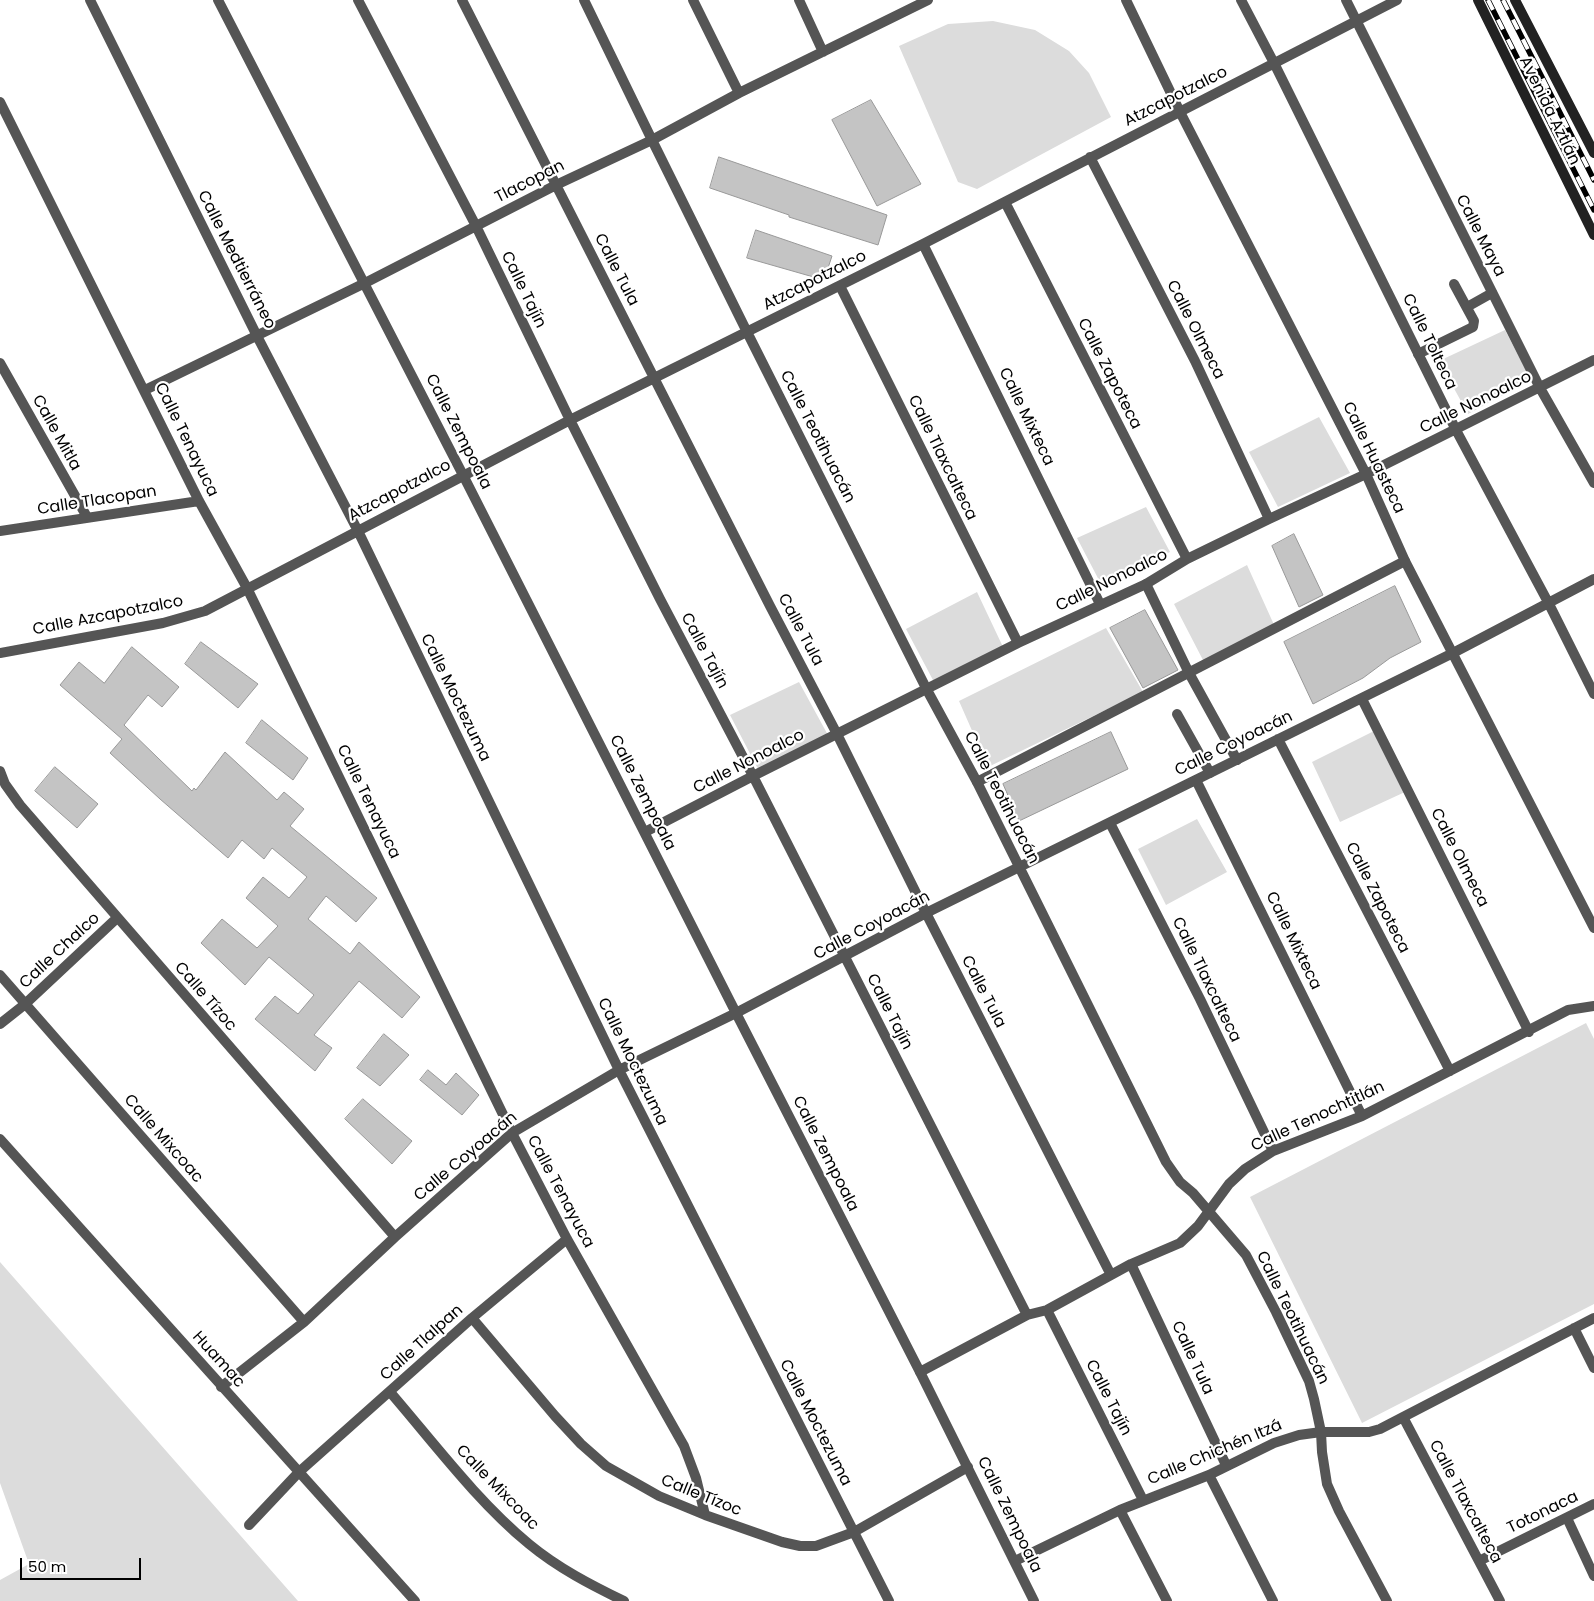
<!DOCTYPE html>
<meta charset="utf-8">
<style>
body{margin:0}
#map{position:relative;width:1594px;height:1601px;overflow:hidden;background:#fff;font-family:Poppins,sans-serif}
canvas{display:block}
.scale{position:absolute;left:20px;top:1558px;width:121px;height:22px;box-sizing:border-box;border:2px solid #000;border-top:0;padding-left:6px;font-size:15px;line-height:18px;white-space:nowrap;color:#000;-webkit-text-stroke:4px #fff;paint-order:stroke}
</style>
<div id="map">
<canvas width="1594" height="1601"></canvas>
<div class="scale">50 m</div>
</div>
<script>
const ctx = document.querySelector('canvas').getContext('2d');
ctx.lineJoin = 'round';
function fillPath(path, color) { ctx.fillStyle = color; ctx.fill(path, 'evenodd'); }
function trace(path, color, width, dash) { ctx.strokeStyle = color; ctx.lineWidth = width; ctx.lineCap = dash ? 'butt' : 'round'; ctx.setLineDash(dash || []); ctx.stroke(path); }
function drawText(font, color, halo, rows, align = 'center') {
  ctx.font = font + ' Poppins,sans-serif'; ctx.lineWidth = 4.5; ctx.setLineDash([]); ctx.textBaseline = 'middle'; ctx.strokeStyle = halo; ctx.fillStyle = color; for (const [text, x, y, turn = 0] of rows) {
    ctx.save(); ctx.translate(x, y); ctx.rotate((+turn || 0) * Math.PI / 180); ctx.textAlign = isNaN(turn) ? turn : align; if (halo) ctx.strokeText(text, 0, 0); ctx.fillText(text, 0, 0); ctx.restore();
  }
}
const green = new Path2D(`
 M993 21 1035 30 1069 51 1089 73 1111 117 977 189 958 182 899 46 948 24Z
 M1505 330 1531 380 1468 414 1439 361Z
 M1319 417 1350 473 1278 507 1249 452Z
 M1146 507 1170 552 1101 584 1077 538Z
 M1247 565 1275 627 1204 662 1174 604Z
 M977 592 1003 647 934 682 906 629Z
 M1106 628 1143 692 988 767 959 701Z
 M799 682 829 737 759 771 730 715Z
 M1374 731 1405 792 1340 822 1312 762Z
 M1197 819 1227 872 1166 905 1138 849Z
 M1586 1023 1594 1039V1304L1362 1423 1250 1197Z
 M0 1263V1262L298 1601H0V1580L29 1564 0 1483Z`);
const building = new Path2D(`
 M871 100 921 184 877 206 832 120Z
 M719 157 887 215 878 245 789 217V215L710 188Z
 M756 230 832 256 824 280 747 258Z
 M1294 534 1323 595 1299 607 1272 546Z
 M1395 586 1421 642 1390 658 1363 678 1313 704 1284 642Z
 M1145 610 1178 670 1143 688 1110 628Z
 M201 642 258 684 238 708 185 664Z
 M132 647 179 687 162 707 148 695 124 725 192 791 194 788 196 790 225 752 277 800 284 792 304 809 290 826 377 898 356 922 326 896 308 919 350 954 359 942 420 997 402 1018 359 981 314 1035 332 1048 315 1071 255 1019 275 996 298 1014 314 995 269 957 245 985 201 943 222 919 257 948 278 926 246 898 263 877 289 898 307 877 272 848 264 859 242 840 228 858 160 799 110 753 122 739 60 685 79 662 104 683Z
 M262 720 308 758 293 780 246 743Z
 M1111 732 1128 769 1019 821 1003 784Z
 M55 767 98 804 77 828 35 791Z
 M384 1034 409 1055 380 1086 357 1068Z
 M428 1070 446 1085 456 1073 479 1095 462 1115 420 1080Z
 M363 1099 412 1141 392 1164 345 1119Z`);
const service = new Path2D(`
 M1467 307 1492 293
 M1418 354 1473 327 1474 321 1454 284
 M1146 584 1189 673 1237 760
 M1177 714 1210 773
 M977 782 1405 561`);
const minor = new Path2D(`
 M90 0 257 336 358 531 619 1070 889 1601
 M358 0 476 226 570 420 660 599 753 776 1027 1315
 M462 0 770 606 837 734 926 913 1111 1275
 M584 0 652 140 747 332 927 690 977 782 1166 1162 1180 1182 1193 1193 1246 1255 1276 1312 1309 1381 1314 1399 1321 1432 1322 1452 1327 1484 1339 1511 1387 1601
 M693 0 739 93
 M799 0 823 52
 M1126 0 1180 112 1366 474 1405 561 1594 928
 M1241 0 1274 63 1456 430 1549 604 1594 694
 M1346 0 1540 388 1594 483
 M0 102 199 501 247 588 512 1133 567 1239 684 1446 696 1478 705 1515
 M1090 157 1195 361 1269 519
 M1005 202 1187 559
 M923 244 1100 604
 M840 286 1018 643
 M0 363 87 517
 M145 390 365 283 556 185 652 140 739 93 928 0
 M0 531 199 501
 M0 653 163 623 205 611 570 420 923 244 1397 0
 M1362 699 1529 1032
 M1278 739 1450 1071
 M0 771 5 784 20 805 395 1237
 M1196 780 1362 1116
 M1110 823 1200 999 1273 1151
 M645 832 753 776 1018 643 1146 584 1187 559 1269 519 1366 474 1594 360
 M0 975 304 1322
 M0 1024 24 1005 117 918
 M0 1139 415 1601
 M1131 1264 1226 1465
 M1047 1310 1143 1500
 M472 1318 555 1416 581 1444 606 1466 659 1496 705 1515 782 1542 800 1546H816L854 1532 968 1467
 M1574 1328 1594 1368
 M920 1372 1027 1315 1047 1310 1131 1264 1180 1243 1198 1226 1229 1184 1245 1169 1273 1151 1362 1116 1568 1010 1594 1006
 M221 1387 304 1322 395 1237 512 1133 619 1070 736 1013 926 913 1453 653 1594 579
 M390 1392C434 1443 477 1501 529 1544 558 1568 591 1585 624 1601
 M1403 1417 1500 1601
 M1209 1475 1273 1601
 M1120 1510 1167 1601
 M1567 1518 1594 1576
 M249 1525 299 1472 472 1318 567 1239
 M1015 1561 1120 1510 1209 1475 1274 1443 1299 1435 1321 1432H1369L1380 1429 1594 1318
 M1479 1561 1594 1504`);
const tertiary = new Path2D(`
 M218 0 463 475 736 1013 920 1372 1034 1601`);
const secondary = new Path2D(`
 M1478 0 1594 235
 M1515 0 1594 153`);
const rail = new Path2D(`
 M1488 0 1594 210
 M1503 0 1594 180`);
const streetNames = [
 ["Atzcapotzalco",1176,97,-27],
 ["Avenida Aztlán",1549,111,64],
 ["Tlacopan",530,182,-27],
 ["Calle Maya",1480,236,63],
 ["Calle Medtierráneo",236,260,63],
 ["Calle Tula",616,270,63],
 ["Atzcapotzalco",815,281,-27],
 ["Calle Tajín",523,290,64],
 ["Calle Olmeca",1195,330,63],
 ["Calle Tolteca",1429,342,64],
 ["Calle Zapoteca",1109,374,63],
 ["Calle Nonoalco",1476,403,-26],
 ["Calle Mixteca",1026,417,64],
 ["Calle Zempoala",458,432,63],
 ["Calle Mitla",56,433,61],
 ["Calle Teotihuacán",817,437,63],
 ["Calle Tenayuca",186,440,64],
 ["Calle Tlaxcalteca",942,458,64],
 ["Calle Huasteca",1373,458,64],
 ["Atzcapotzalco",400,491,-28],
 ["Calle Tlacopan",97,501,-9],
 ["Calle Nonoalco",1112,581,-26],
 ["Calle Azcapotzalco",108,616,-11],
 ["Calle Tula",800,630,62],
 ["Calle Tajín",704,651,62],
 ["Calle Moctezuma",455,698,64],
 ["Calle Coyoacán",1234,744,-26],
 ["Calle Nonoalco",749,762,-27],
 ["Calle Zempoala",642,793,63],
 ["Calle Teotihuacán",1001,798,63],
 ["Calle Tenayuca",368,802,64],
 ["Calle Olmeca",1459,858,63],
 ["Calle Zapoteca",1377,898,63],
 ["Calle Coyoacán",872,926,-28],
 ["Calle Mixteca",1293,941,64],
 ["Calle Chalco",60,951,-43],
 ["Calle Tlaxcalteca",1206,980,64],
 ["Calle Tula",983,992,63],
 ["Calle Tízoc",205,997,49],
 ["Calle Tajín",889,1012,63],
 ["Calle Moctezuma",632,1062,64],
 ["Calle Tenochtitlán",1318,1117,-25],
 ["Calle Mixcoac",163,1139,49],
 ["Calle Zempoala",825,1154,63],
 ["Calle Coyoacán",466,1157,-40],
 ["Calle Tenayuca",560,1192,62],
 ["Calle Teotihuacán",1292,1318,64],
 ["Calle Tlalpan",422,1343,-42],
 ["Calle Tula",1192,1358,65],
 ["Huamac",218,1360,48],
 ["Calle Tajín",1108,1398,63],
 ["Calle Moctezuma",815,1423,63],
 ["Calle Chichén Itzá",1215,1453,-23],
 ["Calle Mixcoac",497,1488,46],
 ["Calle Tízoc",701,1496,22],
 ["Calle Tlaxcalteca",1465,1502,62],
 ["Totonaca",1543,1513,-26],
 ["Calle Zempoala",1009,1515,64]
];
fillPath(green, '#dcdcdc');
fillPath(building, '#c4c4c4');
trace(building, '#999', 1);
trace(service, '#555', 10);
trace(minor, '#555', 10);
trace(tertiary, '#555', 10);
trace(secondary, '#222', 10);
trace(rail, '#000', 5.5);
trace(rail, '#fff', 4, [11]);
drawText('16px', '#000', '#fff', streetNames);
</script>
